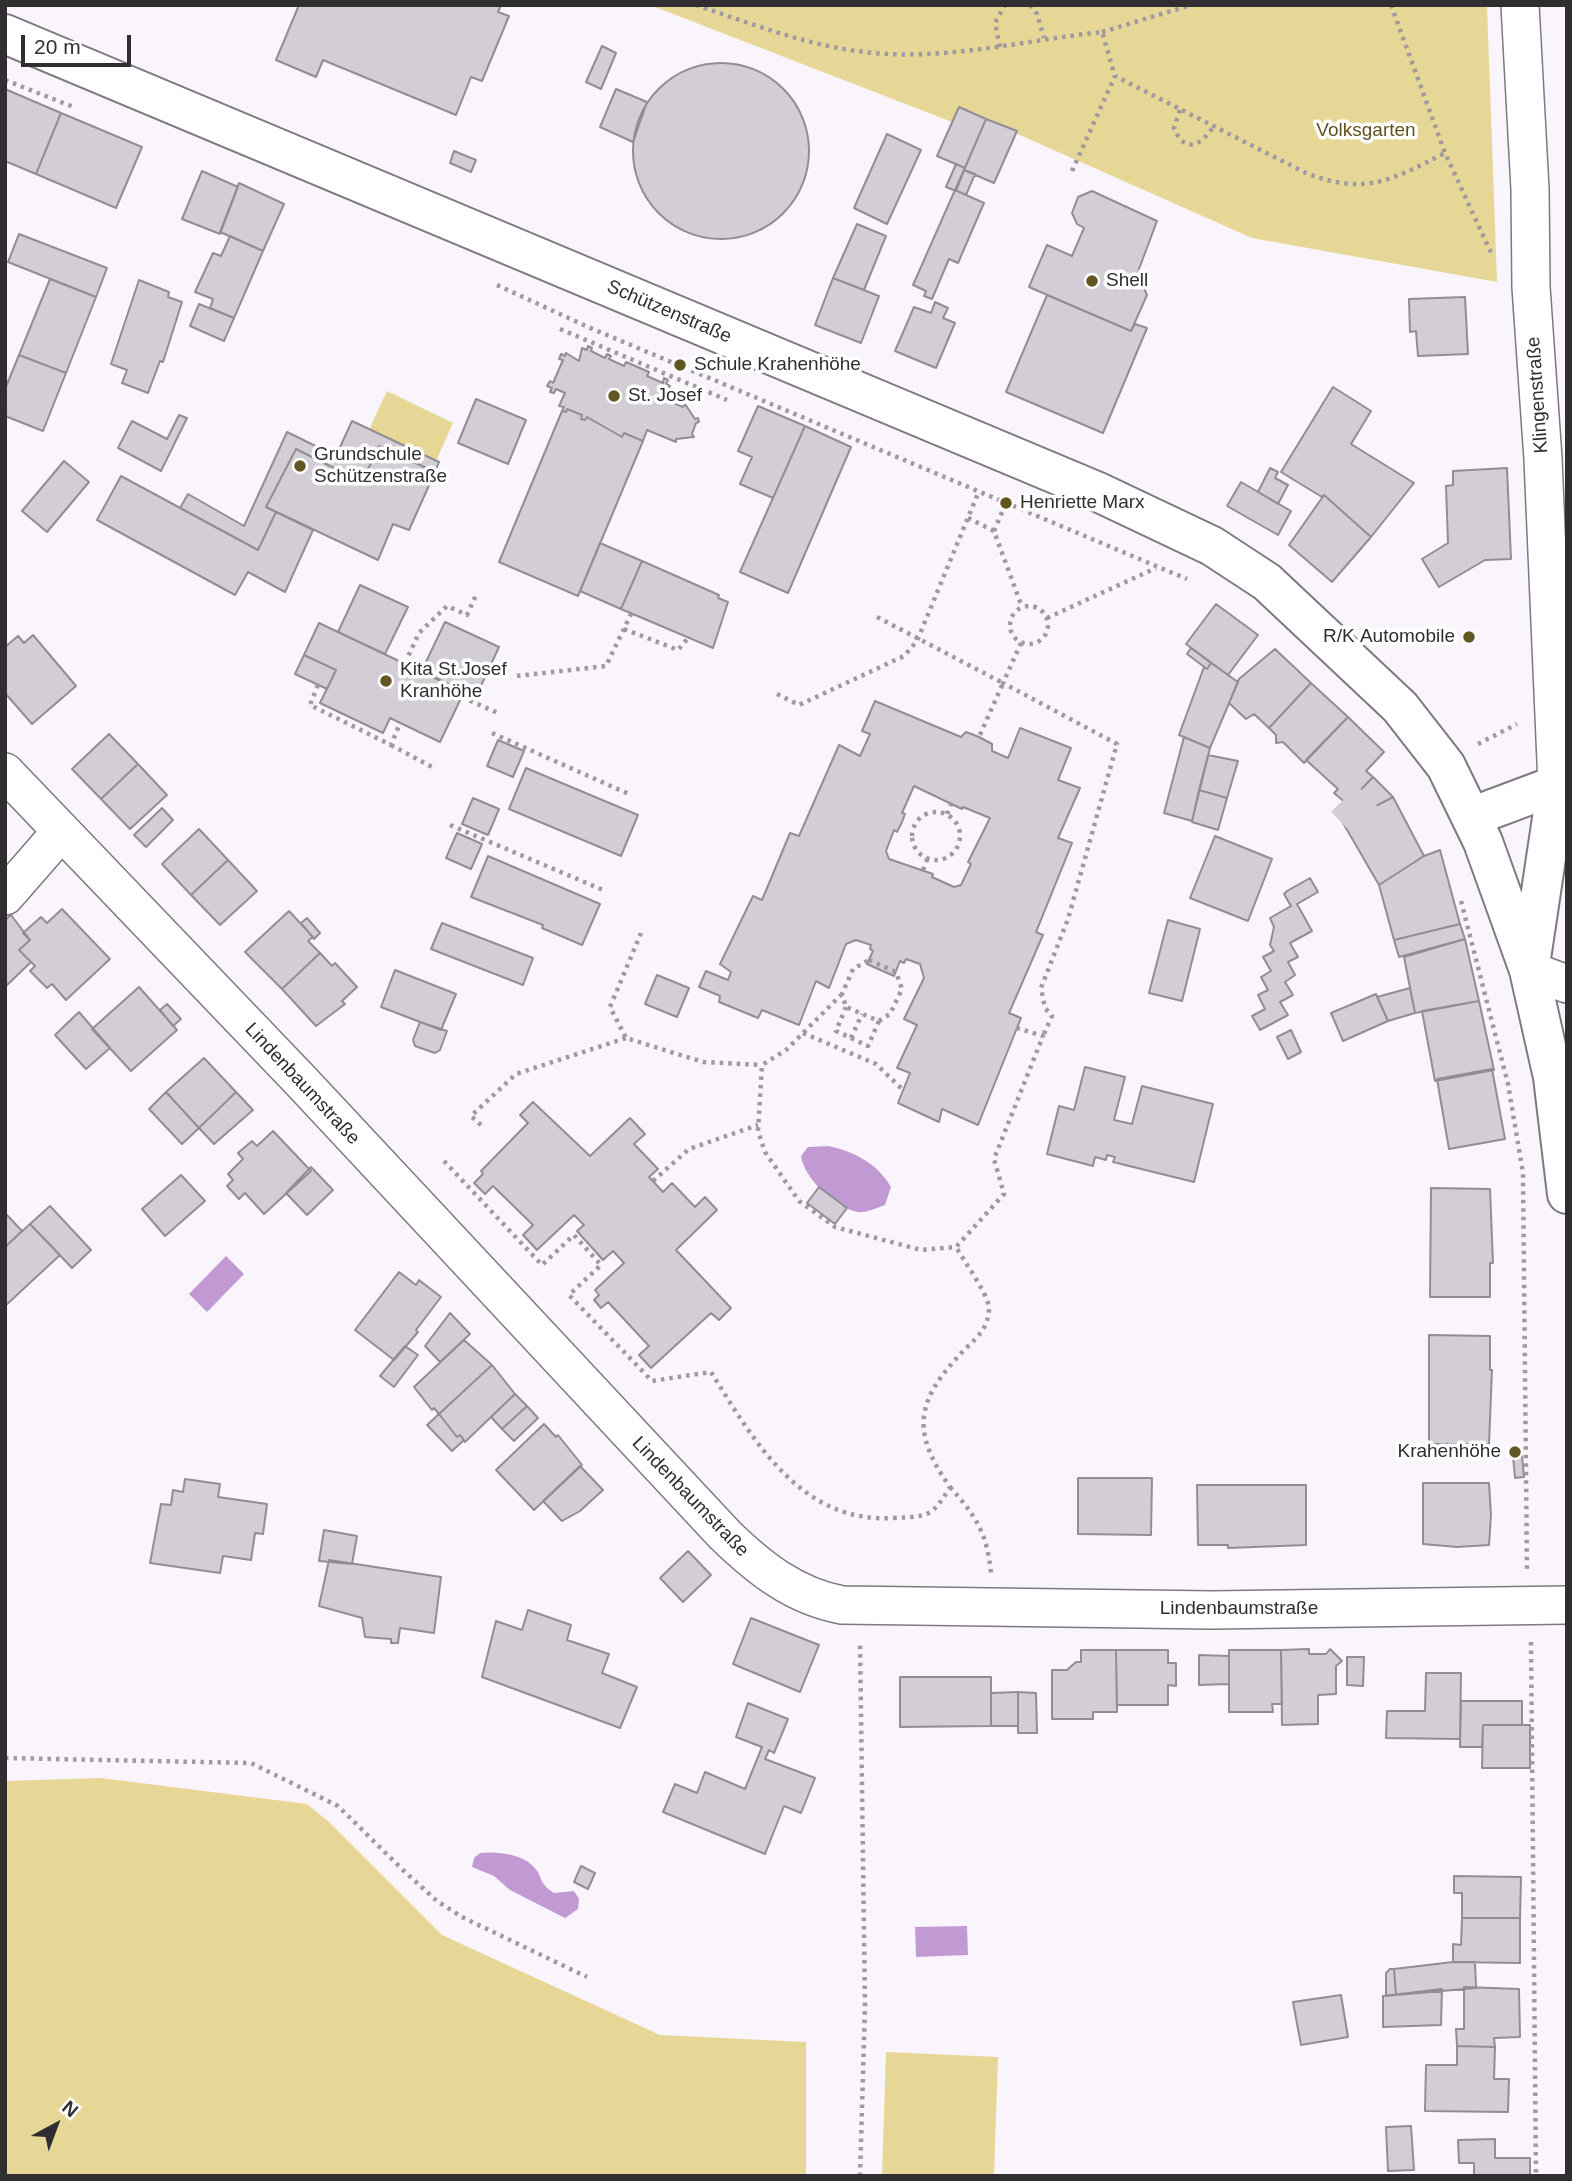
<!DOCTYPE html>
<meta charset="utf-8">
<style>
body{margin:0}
#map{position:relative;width:1572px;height:2181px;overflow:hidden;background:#faf4fc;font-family:Helvetica,sans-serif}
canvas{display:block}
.frame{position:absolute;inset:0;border:7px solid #302e31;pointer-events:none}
.north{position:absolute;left:21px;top:2090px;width:70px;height:70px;-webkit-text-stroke:5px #fff;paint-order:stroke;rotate:41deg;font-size:19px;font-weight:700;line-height:28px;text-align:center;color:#302e31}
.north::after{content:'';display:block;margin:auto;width:24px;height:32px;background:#302e31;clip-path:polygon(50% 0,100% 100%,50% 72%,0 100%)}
.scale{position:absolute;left:21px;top:35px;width:110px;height:32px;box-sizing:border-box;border:4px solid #302e31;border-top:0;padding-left:9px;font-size:21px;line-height:24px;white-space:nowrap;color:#302e31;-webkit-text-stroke:5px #fff;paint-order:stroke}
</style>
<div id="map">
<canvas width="1572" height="2181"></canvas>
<div class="frame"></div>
<div class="north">N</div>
<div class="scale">20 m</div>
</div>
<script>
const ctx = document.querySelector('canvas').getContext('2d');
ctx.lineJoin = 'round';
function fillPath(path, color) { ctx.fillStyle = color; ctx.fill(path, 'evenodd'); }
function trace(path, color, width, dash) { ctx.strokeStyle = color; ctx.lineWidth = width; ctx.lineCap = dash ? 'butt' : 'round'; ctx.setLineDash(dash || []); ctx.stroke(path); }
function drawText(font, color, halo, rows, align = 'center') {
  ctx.font = font + ' Helvetica,sans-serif'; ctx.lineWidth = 7; ctx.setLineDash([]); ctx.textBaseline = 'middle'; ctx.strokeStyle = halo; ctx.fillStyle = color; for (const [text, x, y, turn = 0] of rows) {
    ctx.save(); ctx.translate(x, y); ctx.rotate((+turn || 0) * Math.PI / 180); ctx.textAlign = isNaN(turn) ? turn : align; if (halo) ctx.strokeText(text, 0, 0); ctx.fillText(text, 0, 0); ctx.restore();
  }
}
const green = new Path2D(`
 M650 5H1487L1497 282 1252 238 959 108 952 122Z
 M387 391 453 423 436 461 369 430Z
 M101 1778 307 1804 329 1822 442 1935 660 2035 806 2042V2176H5V1781Z
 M886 2052 998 2057 994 2176H882Z`);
const water = new Path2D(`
 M829 1146C855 1152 878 1164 891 1187L885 1205C877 1208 866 1213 858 1212 835 1208 804 1178 801 1156L808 1147Z
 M226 1256 244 1274 207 1312 189 1294Z
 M480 1853C496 1851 523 1854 534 1867 544 1878 537 1882 554 1893L574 1891 579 1899 578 1909 565 1918 510 1890 494 1876 472 1867 474 1858Z
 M967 1926 968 1955 916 1957 915 1927Z`);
const building = new Path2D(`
 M299 5H501L498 12 509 16 482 81 471 77 456 115 323 60 316 77 276 60Z
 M602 46 616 53 601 89 586 82Z
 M633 151a88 88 0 1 1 176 0a88 88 0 1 1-176 0Z
 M5 89 61 113 36 174 5 161Z
 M616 89 647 102 633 142 600 127Z
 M959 107 986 119 965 168 937 156Z
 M61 113 142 147 116 208 36 174Z
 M986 119 1017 131 994 183 964 170Z
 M887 134 921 150 887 224 854 208Z
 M454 151 476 160 471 172 450 163Z
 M956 164 965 168 956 191 946 187Z
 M964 170 975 174 966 195 955 190Z
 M202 171 238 187 220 234 182 219Z
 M239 183 284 204 263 251 220 232Z
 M955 190 984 203 958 263 949 259 932 299 924 296 926 291 913 285Z
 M1092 191 1157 221 1136 277 1140 279 1147 295 1131 331 1029 287 1047 245 1072 256 1084 228 1077 224 1072 213 1078 197Z
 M857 224 886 236 864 290 833 278Z
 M19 234 107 268 96 297 8 262Z
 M230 236 263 251 234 318 210 308 213 299 195 292 213 253 221 256Z
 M833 278 879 296 861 343 815 325Z
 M50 279 96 297 66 373 19 355Z
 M139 280 169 292 168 297 182 302 163 362 160 361 148 393 122 383 127 370 111 364Z
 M1047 295 1131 331 1135 324 1147 328 1103 433 1006 392Z
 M1465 297 1468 354 1418 356 1416 331 1410 332 1409 299Z
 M935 302 948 308 943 318 955 323 936 368 895 351 914 307 931 313Z
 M199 304 234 318 224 341 190 326Z
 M588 346 592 348 591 351 605 358 607 354 611 356 609 359 624 366 626 362 649 372 647 376 663 383 664 378 668 380 666 384 670 386 663 398 683 407 685 404 695 419 698 418 699 422 696 423 692 434 694 437 676 439V442L647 430 643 441 624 433 622 437 587 417 585 420 581 419 582 415 567 409 566 412 562 411 564 407 559 406 565 393 556 389 554 393 550 392 552 388 547 386 550 381 553 383 563 360 559 359 561 354 565 356 566 353 579 361 582 348 587 350Z
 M19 355 66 373 43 431 5 416V389Z
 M1333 387 1371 411 1351 444 1414 483 1371 537 1324 495 1322 497 1281 472Z
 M476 399 526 420 508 464 458 443Z
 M758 406 805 426 773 498 740 484 752 457 738 451Z
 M567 409 582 415 581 419 585 420 587 417 622 437 624 433 643 441 578 596 499 562 562 411 566 412Z
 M179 415 187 418 161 471 118 448 132 421 167 439Z
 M352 421 439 462 435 472 379 446 362 482 296 449 266 507 276 512 258 550 180 508 188 494 244 526 287 432 336 456Z
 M805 426 851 447 788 593 740 572Z
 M379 446 435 472 409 530 393 524 378 560 266 507 296 449 362 482Z
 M64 461 89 482 47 532 22 511Z
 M1270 468 1278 472 1275 478 1288 485 1278 504 1258 492Z
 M1507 468 1511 559 1485 560 1439 587 1422 559 1448 543 1446 486 1453 485V471Z
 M121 476 258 550 276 512 313 530 285 592 248 572 235 595 97 520Z
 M1241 482 1291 511 1278 535 1227 506Z
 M1324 495 1371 537 1332 582 1289 545Z
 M600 543 642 561 621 609 580 591Z
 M642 561 719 595 718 598 728 602 713 648 621 609Z
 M360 585 408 607 385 654 338 632Z
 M1216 604 1258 635 1228 675 1186 644Z
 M445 622 499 647 479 690 465 684 462 691 426 673 429 666 425 664Z
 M319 623 464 692 440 742 390 718 383 733 320 703 336 670 304 655Z
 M33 635 76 686 32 724 5 693V647L18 636 24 643Z
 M1191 648 1211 663 1207 669 1187 654Z
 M1275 649 1311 683 1269 728 1254 714 1246 719 1229 703 1239 679Z
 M304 655 336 670 327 689 295 674Z
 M1211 663 1238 682 1210 748 1179 735 1204 667 1207 669Z
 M1311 683 1348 717 1304 763 1283 742 1276 743V735L1269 728Z
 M875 701 961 737 966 732 979 737 992 744V751L1008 758 1020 728 1071 748 1058 780 1080 788 1058 838 1072 843 1036 932 1043 935 1009 1013 1021 1018 978 1125 942 1109 939 1122 898 1103 910 1073 897 1068 917 1025 904 1019 924 978 920 964 906 959 904 963 900 961 894 976 867 964 873 951 870 949 871 945 856 940 846 944 829 988 816 981 799 1025 762 1010 758 1018 719 1002 720 996 699 987 706 971 728 980 731 972 720 964 753 896 762 900 790 833 799 836 839 745 860 756 870 734 862 731ZM914 786 962 809 963 807 990 818 968 862 971 864 961 885 954 887 932 877 933 874 889 859 886 851 894 830 897 832 902 822 905 814 902 813Z
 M1348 717 1384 752 1366 771 1373 777 1347 804 1334 793 1338 789 1306 760Z
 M109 734 138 764 101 799 72 769Z
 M1184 737 1210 748 1192 821 1164 813Z
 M498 740 524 751 513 777 487 766Z
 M1208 755 1238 761 1227 798 1199 790Z
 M138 764 167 795 130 829 101 799Z
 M526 768 638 815 621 856 509 809Z
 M1373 777 1393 797 1357 816 1347 804Z
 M1199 790 1227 798 1218 830 1192 822Z
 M1393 797 1424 856 1379 885 1339 816 1347 804 1357 816Z
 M473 798 499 809 488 835 462 824Z
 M162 808 173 820 146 847 134 835Z
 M199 829 228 860 191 895 162 864Z
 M457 833 482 844 471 869 446 858Z
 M1215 836 1272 859 1248 921 1190 898Z
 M1440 850 1460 924 1394 940 1379 885 1424 856Z
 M488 856 600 904 582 945 542 928 543 925 471 897Z
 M228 860 257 891 220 925 191 895Z
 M1310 878 1318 892 1297 904 1312 931 1290 943 1298 957 1288 962 1295 975 1285 982 1293 995 1280 1002 1288 1015 1260 1030 1252 1016 1265 1009 1258 995 1268 990 1261 977 1271 971 1263 957 1274 951 1270 945 1274 927 1270 918 1291 906 1284 894 1287 891Z
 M62 909 110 959 66 1000 52 984 47 988 30 971 35 966 19 950 30 940 23 933 41 917 47 923Z
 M289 911 313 937 308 941 320 953 282 989 245 952Z
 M11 915 30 940 19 950 31 962 5 987V920Z
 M307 918 320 933 314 939 301 923Z
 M1168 920 1200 929 1182 1001 1149 993Z
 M442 923 533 958 523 985 431 949Z
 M1460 924 1465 939 1399 957 1394 940Z
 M1465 939 1479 1001 1415 1013 1404 957Z
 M320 953 332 966 335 963 357 987 342 1001 345 1004 316 1026 282 989Z
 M395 970 456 994 441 1030 381 1007Z
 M657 975 689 988 677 1017 645 1004Z
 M139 987 177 1030 131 1071 92 1029Z
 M1410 988 1415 1013 1388 1021 1377 997Z
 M1376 994 1388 1021 1343 1041 1331 1013Z
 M1479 1001 1494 1070 1435 1081 1422 1011Z
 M167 1004 181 1019 173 1026 160 1010Z
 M79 1012 110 1048 86 1069 55 1035Z
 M420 1022 447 1031 440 1050 435 1053 415 1046 413 1040Z
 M1291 1030 1301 1052 1288 1059 1277 1037Z
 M204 1058 236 1092 199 1128 166 1092Z
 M1085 1067 1125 1077 1114 1120 1132 1124 1142 1086 1213 1104 1194 1182 1113 1162 1115 1157 1107 1155 1106 1160 1095 1157 1093 1166 1047 1154 1059 1106 1074 1110Z
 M1492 1069 1505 1139 1449 1149 1437 1079Z
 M166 1092 199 1128 182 1144 149 1109Z
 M236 1092 253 1110 214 1144 199 1128Z
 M533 1102 590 1156 630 1118 645 1134 634 1144 658 1169 649 1177 663 1192 672 1183 695 1207 705 1197 717 1210 676 1250 731 1308 719 1320 711 1313 651 1368 639 1355 649 1346 608 1302 601 1308 594 1300 599 1295 595 1290 624 1263 613 1251 603 1260 577 1231 584 1225 574 1215 537 1250 523 1235 533 1225 493 1186 485 1194 474 1183 483 1174 481 1171 528 1123 520 1115Z
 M273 1131 311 1171 264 1214 245 1193 239 1199 227 1186 233 1180 228 1174 243 1159 238 1153 252 1141 257 1146Z
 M311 1167 333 1190 307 1215 286 1193Z
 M181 1175 205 1201 165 1236 142 1209Z
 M819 1187 847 1208 835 1224 807 1203Z
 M1431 1188 1490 1189 1493 1263H1490V1297H1430Z
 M50 1206 91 1250 72 1268 30 1224Z
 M5 1213 22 1231 5 1247Z
 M30 1224 60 1255 5 1306V1247Z
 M399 1272 416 1285 419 1280 441 1297 416 1330 418 1332 394 1360 355 1330Z
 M450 1313 470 1334 440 1362 425 1346Z
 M1429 1335 1490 1336V1370H1492L1489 1444H1429Z
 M464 1340 492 1365 439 1414 434 1408 432 1410 414 1387Z
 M405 1346 418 1355 394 1387 380 1376Z
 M492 1365 515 1394 465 1442 460 1435 457 1437 439 1414Z
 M515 1394 527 1406 502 1429 491 1417Z
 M527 1406 538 1418 514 1441 502 1429Z
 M439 1414 457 1437 460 1435 464 1440 452 1451 427 1425Z
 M544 1424 556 1437 558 1435 582 1465 534 1510 496 1470Z
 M1513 1456H1522L1524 1477 1515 1478Z
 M580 1466 603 1490 580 1511 562 1521 543 1501Z
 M1078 1478H1152L1151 1535 1078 1534Z
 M185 1479 220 1484 218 1497 267 1504 263 1534 255 1533 251 1560 223 1556 220 1573 150 1563 161 1504 171 1505 173 1490 183 1492Z
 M1423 1483H1489L1491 1515 1489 1545 1457 1547 1423 1544Z
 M1197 1485H1306V1545L1228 1548V1545H1198Z
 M324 1530 357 1536 352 1564 319 1561Z
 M688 1551 711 1575 683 1602 660 1578Z
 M329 1560 441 1577 434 1633 400 1628 398 1643H391V1639L365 1637 362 1618 319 1606Z
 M528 1610 571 1625 567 1640 609 1654 602 1673 637 1687 620 1728 482 1677 496 1621 522 1630Z
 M751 1618 819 1645 800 1692 733 1664Z
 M1309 1649V1654H1326L1330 1649 1342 1661 1336 1666V1694L1318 1695V1724L1282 1725 1281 1650Z
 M1081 1650H1116L1117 1712H1093V1719H1052V1670H1067L1076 1662H1081Z
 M1116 1650H1168V1663H1176V1686L1168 1685V1705H1117Z
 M1229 1650H1281L1282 1704H1272L1273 1712H1229Z
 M1199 1655 1229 1656V1684L1199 1685Z
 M1347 1657H1364L1363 1686 1347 1685Z
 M1426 1673H1461L1460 1739 1386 1738 1387 1711H1425Z
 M900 1677H991V1726L900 1727Z
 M1018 1692V1726H991V1693Z
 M1018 1692 1036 1693 1037 1733H1018Z
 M1461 1701H1522V1725H1483L1482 1747H1460Z
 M748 1703 788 1719 774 1753 769 1750 765 1759 815 1778 801 1813 784 1806 765 1854 663 1812 675 1784 697 1793 705 1772 745 1789 762 1747 736 1737Z
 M1483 1725H1530V1768H1482Z
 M581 1866 595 1873 588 1889 574 1882Z
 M1454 1876 1521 1877 1520 1918H1462V1893H1454Z
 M1462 1918H1520V1963L1453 1962V1944L1461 1945Z
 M1453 1962H1475L1476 1988 1396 1995 1394 1969Z
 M1390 1969H1394L1396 1995 1386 1996V1973Z
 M1464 1987 1519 1989 1520 2037 1494 2038 1495 2047 1457 2046 1456 2029H1464Z
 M1442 1989 1441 2025 1383 2027V1996Z
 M1341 1995 1348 2037 1301 2045 1293 2002Z
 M1457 2046 1495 2047 1494 2079H1509L1508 2112 1425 2111 1426 2065H1457Z
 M1411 2126 1414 2170 1388 2171 1386 2127Z
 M1495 2139V2158H1530V2176H1474V2163H1459L1458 2140Z`);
const minorTunnel = new Path2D(`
 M1344 825 1383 787`);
const path = new Path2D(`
 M696 5C746 22 798 42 850 50 935 64 1018 41 1102 32L1115 76 1306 173C1365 196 1392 180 1445 153
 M1030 5 1037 14 1044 38
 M1391 5 1445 153 1493 257
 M1102 32 1191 5
 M1000 47 995 23 1005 5
 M5 80 76 108
 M1180 110 1174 128C1185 155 1201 145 1213 127
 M1072 171 1115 76
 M497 285 588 327 1187 579
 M560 329 727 400
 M968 518 994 531 1022 607
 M994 531 1006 503
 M1010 625a19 19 0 1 1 38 0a19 19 0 1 1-38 0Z
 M877 617 1003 683 979 737
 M1047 618 1156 568
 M624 629 678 650 688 638
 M1021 643 1003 683 1117 744 1068 919 1041 988 1045 1008 1052 1016 1043 1036
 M405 663 419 633 447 606 467 615 477 593
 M517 676 606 666 631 614
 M318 685 310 705 391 745 400 723
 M777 694 799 705 904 656 917 641 979 491
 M462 697 500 714
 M492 733 631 795
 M1478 744 1517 724
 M391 745 436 769
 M912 836a24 24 0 1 1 48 0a24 24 0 1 1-48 0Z
 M947 814 951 804
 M450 825 603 890
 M923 870 928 857
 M1461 901 1508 1084 1523 1173 1527 1571
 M641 933 610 1007 626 1038 703 1062 762 1065
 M869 960 896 972 902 989 890 1014 879 1021 846 1007 842 994 853 969Z
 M842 994 786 1050 762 1065 758 1131 765 1152 799 1201 835 1227 921 1250 956 1247 1004 1194 994 1159 1043 1036 1017 1028
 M846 1007 836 1031 868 1046 879 1021
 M803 1033 876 1064 903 1090
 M851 1038 862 1014
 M481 1125 471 1116 516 1074 626 1038
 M444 1161 542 1265 574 1235 601 1265 569 1295 652 1381 711 1372C754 1441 801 1524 894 1518 929 1516 931 1518 950 1487 908 1428 918 1398 966 1348 979 1336 989 1326 989 1308 988 1294 964 1261 956 1247
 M653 1181 689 1149 758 1125
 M950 1487C976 1516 987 1533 991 1573
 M1531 1642 1536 2176
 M5 1758 251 1763 338 1806 405 1872 437 1901 462 1917 587 1977
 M860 2176 865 2006 860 1641`);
const minor = new Path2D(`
 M1520 5 1530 189 1531 287 1543 459 1557 785
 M5 772 301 1081 725 1535C759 1568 794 1596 842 1605L1212 1610 1567 1605
 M5 896 60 833
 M1529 970 1567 984`);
const major = new Path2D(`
 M5 34 1096 491 1212 546 1267 582 1400 707 1446 766 1483 842 1529 970 1553 1077 1567 1194
 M1471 817 1567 781
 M1530 965 1557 785`);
const markers = [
 [1092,281,7,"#625623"],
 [680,365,7,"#625623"],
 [614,396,7,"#625623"],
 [300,466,7,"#625623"],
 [1006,503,7,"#625623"],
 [1469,637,7,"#625623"],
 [386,681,7,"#625623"],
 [1515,1452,7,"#625623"]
];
const parkNames = [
 ["Volksgarten",1366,131]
];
const poiNames = [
 ["Shell",1106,281],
 ["Schule Krahenhöhe",694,365],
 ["St. Josef",628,396],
 ["Grundschule",314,455],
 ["Schützenstraße",314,477],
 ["Henriette Marx",1020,503],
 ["R/K Automobile",1455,637,"right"],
 ["Kita St.Josef",400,670],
 ["Kranhöhe",400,692],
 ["Krahenhöhe",1501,1452,"right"]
];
const streetNames = [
 ["Schützenstraße",669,312,23],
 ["Klingenstraße",1538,395,-94],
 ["Lindenbaumstraße",302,1084,47],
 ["Lindenbaumstraße",690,1497,46],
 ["Lindenbaumstraße",1239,1609]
];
fillPath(green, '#e7d797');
fillPath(water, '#c19ad4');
fillPath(building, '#d3ced6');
trace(building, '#928d94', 2);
trace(minorTunnel, '#d2ccd3', 37, [37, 18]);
trace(minor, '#7e7981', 40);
trace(major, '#7e7981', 42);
trace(path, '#9f9aa0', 4.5, [3.5, 5]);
trace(minor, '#fff', 37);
trace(major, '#fff', 38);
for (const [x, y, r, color] of markers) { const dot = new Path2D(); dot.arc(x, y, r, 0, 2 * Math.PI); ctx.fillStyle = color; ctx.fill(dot); trace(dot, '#fff', 2.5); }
drawText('19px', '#60531f', '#fff', parkNames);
drawText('19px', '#302e31', '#fff', poiNames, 'left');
drawText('19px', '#302e31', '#fff', streetNames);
</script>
